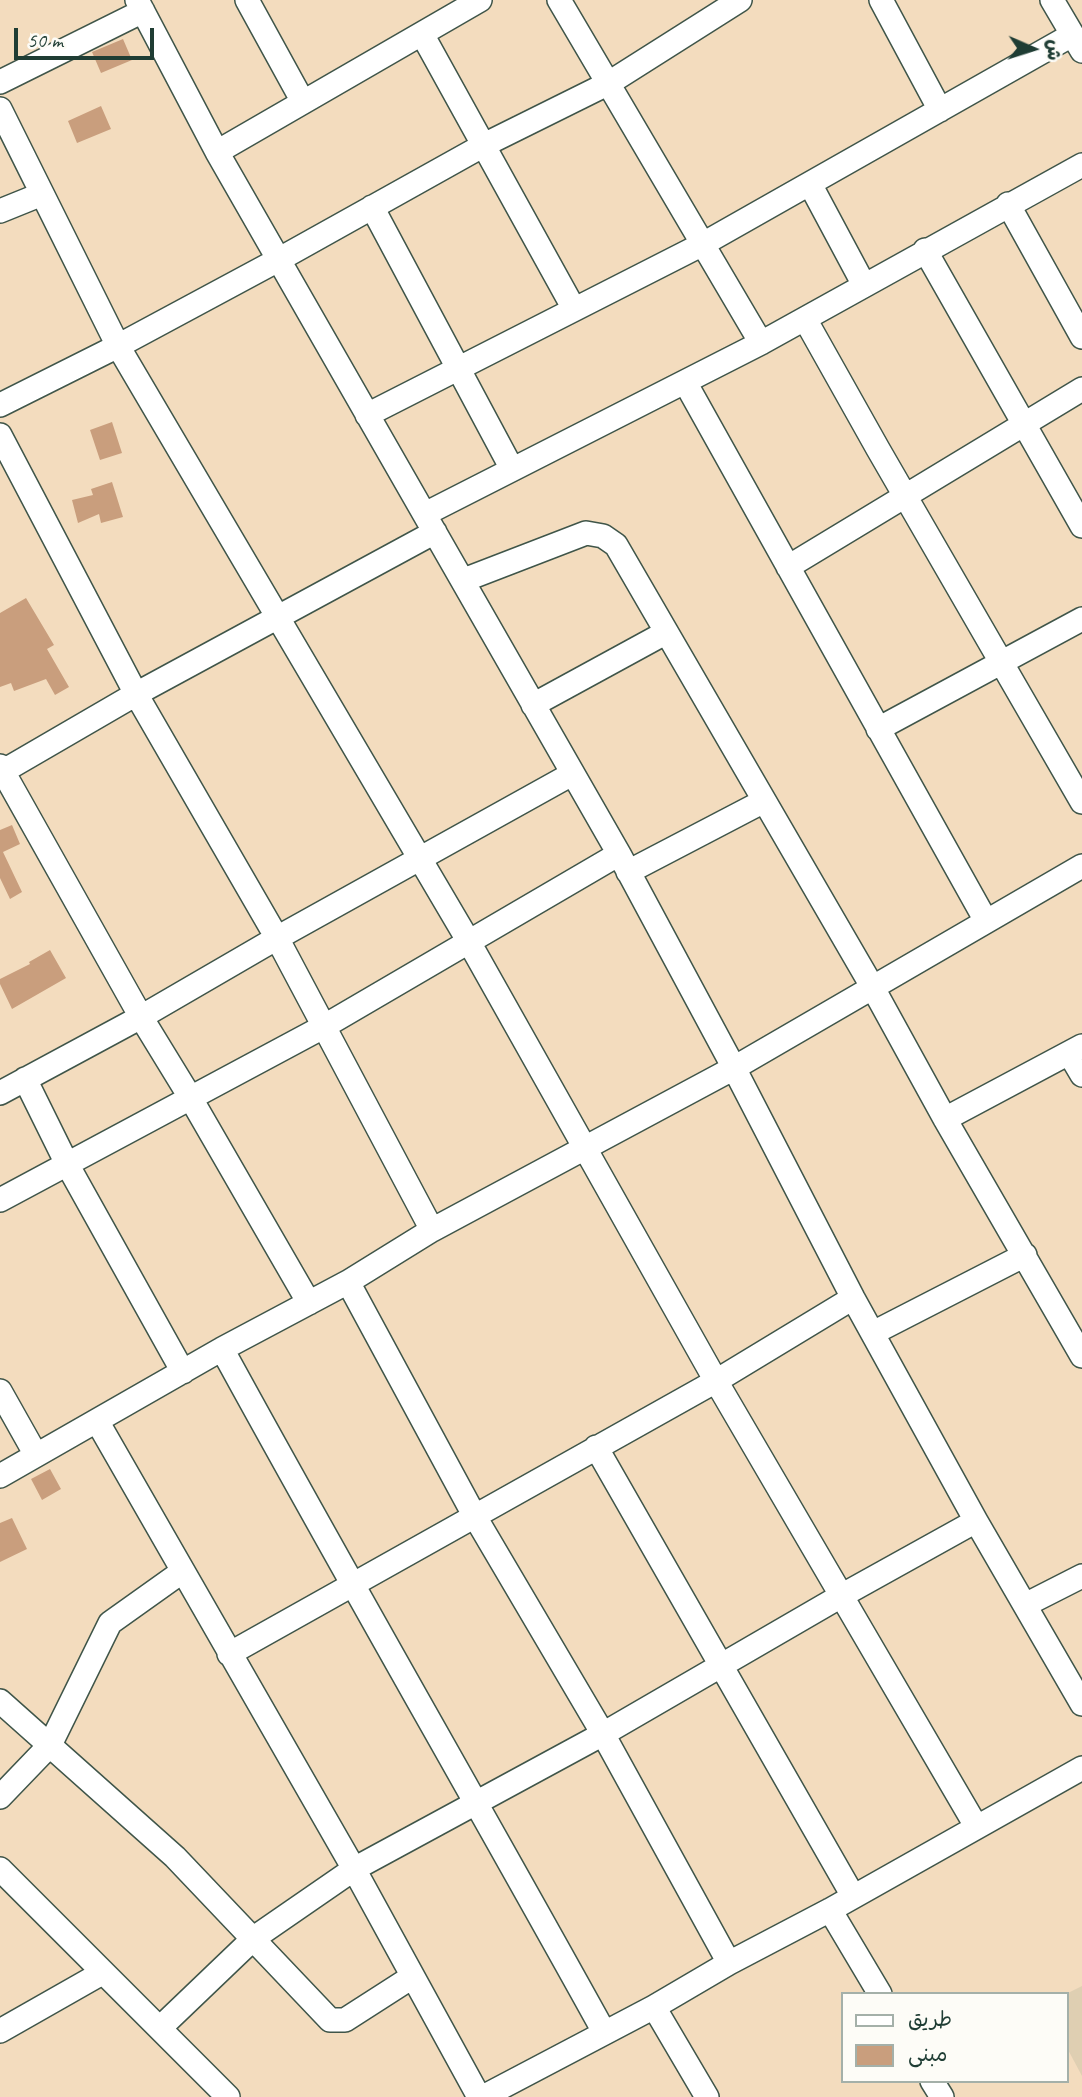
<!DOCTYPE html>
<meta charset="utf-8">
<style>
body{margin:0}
#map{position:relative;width:1082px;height:2097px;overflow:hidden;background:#f3dcbe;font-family:Caveat,"Playpen Sans Arabic",sans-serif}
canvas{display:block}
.legend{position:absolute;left:841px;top:1992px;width:228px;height:91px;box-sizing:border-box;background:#fdfcf7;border:2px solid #a4b0a9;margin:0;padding:9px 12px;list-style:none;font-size:21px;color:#1f3d34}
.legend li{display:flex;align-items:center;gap:14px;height:35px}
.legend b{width:35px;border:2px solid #a4b0a9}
.north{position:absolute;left:998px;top:14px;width:70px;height:70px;-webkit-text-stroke:5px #fdfcf7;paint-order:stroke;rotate:93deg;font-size:19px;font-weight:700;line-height:28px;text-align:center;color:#1f3d34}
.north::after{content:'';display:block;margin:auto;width:24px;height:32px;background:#1f3d34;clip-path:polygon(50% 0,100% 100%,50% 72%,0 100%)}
.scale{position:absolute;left:14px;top:28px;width:140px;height:32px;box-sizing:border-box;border:4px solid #1f3d34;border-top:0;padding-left:9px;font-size:21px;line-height:24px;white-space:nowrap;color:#1f3d34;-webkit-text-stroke:5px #fdfcf7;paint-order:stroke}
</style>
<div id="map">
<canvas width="1082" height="2097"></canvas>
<ul class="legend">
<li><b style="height:9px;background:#fff"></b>طريق</li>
<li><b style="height:19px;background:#c99e7d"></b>مبنى</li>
</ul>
<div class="north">ش</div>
<div class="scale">50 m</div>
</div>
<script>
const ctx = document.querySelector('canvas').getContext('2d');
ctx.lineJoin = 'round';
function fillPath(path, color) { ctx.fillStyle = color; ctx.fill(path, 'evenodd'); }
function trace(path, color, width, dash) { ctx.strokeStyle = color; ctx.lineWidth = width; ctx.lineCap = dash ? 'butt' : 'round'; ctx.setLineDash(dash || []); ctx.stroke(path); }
const built = new Path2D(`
 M1082 1986V2076L1066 2046V1994Z`);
const building = new Path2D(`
 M123 39 132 60 101 73 92 52Z
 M101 106 111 129 77 143 68 121Z
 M112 422 122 453 100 460 90 430Z
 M112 482 123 517 101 523 99 514 78 523 72 500 93 495 91 489Z
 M26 598 54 645 47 649 69 687 55 695 46 679 14 691 11 683 0 687V613Z
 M12 825 20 844 3 852 22 892 10 899 0 878V830Z
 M50 950 66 978 12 1009 0 984V979L30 964 29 962Z
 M50 1469 61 1489 42 1500 31 1479Z
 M12 1518 27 1549 0 1562V1523Z`);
const minor = new Path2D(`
 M137 0 217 152 619 854 734 1068 853 1298 976 1521 1082 1704
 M247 0 303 102
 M559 0 761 343
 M881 0 940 110
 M1052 0 1082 51
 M422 34 574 309
 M0 82 143 11
 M0 109 118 346 469 942 716 1381 976 1826
 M217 152 480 0
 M810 184 864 285
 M1008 204 1082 337
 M372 207 512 469
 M0 211 42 194
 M925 250 1082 526
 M805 319 878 449 1082 802
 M685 382 986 921
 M0 405 118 346 278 260 484 145 609 83 740 0
 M367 415 703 244 1072 35
 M0 435 136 694 277 938 432 1230
 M425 514 761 343 1082 165
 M788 567 1082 389
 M464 580 586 533 603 536 616 545 873 988 945 1119 1082 1356
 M533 705 665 633
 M878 729 1082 619
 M0 766 141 1017 190 1097 309 1303
 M0 773 136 694 435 532
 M628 872 764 801
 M1069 1053 1082 1075
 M25 1079 67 1164 183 1372
 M0 1093 141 1017 277 938 572 774
 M945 1119 1082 1046
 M0 1200 323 1027 619 854
 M348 1282 474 1515 603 1734 729 1963
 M873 1333 1025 1255
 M222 1349C347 1578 478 1804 604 2032
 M0 1391 36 1455
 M97 1421 354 1869 479 2097
 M596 1447 853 1896
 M0 1476 222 1349 348 1282 432 1230 734 1068 1082 866
 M1025 1605 1082 1576
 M229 1654 716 1381 853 1298
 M0 1701 175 1857 330 2020H345L412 1977
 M0 1797 50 1745 110 1623 183 1571
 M0 1869 228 2097
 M830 1910 880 1994
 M654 2007 707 2097
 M161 2027 254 1938 354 1869 603 1734 841 1596 976 1521
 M0 2031 102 1973
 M932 2081 942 2097
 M483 2097 654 2007 729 1963 830 1910 1082 1768`);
fillPath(built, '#dfcfb2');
fillPath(building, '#c99e7d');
trace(minor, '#3f5549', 26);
trace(minor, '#fff', 23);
</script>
